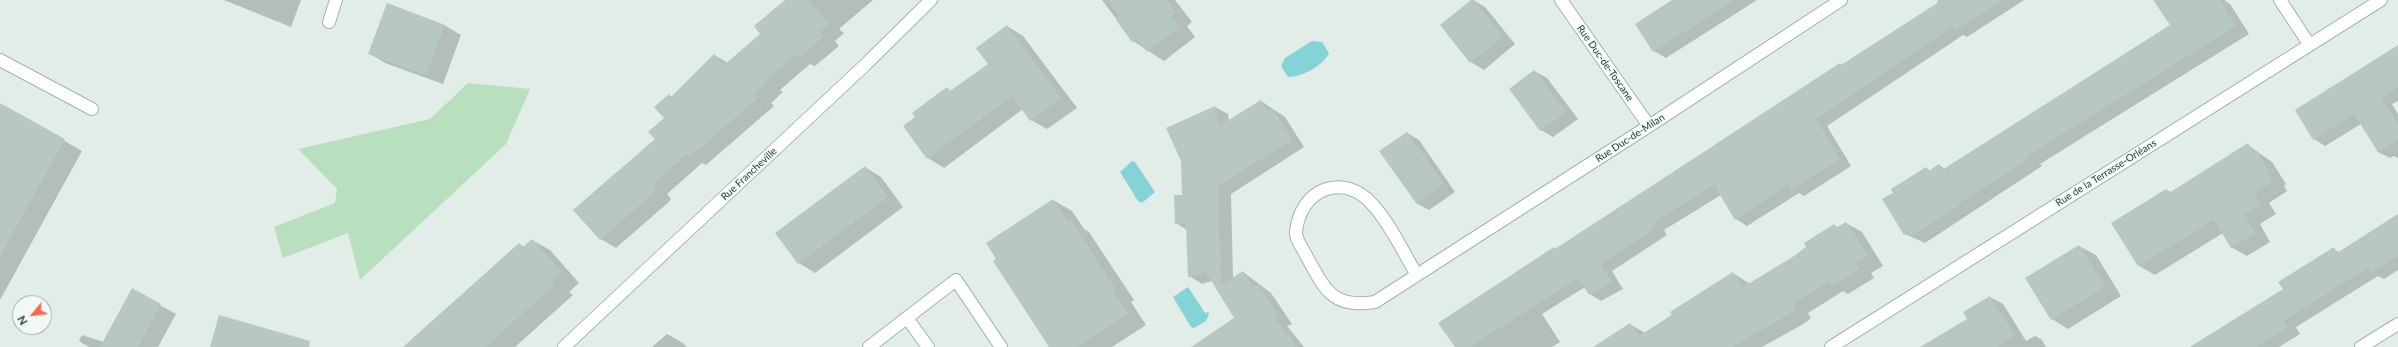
<!DOCTYPE html>
<meta charset="utf-8">
<style>
body{margin:0}
#map{position:relative;width:2398px;height:347px;overflow:hidden;background:#e1ede6;font-family:Lato,sans-serif}
canvas{display:block}
.north{position:absolute;left:12px;top:295px;width:40px;height:40px;box-sizing:border-box;background:#f2f9f5;border:1px solid #9eafa7;border-radius:50%;rotate:241deg;font-size:11px;font-weight:700;line-height:16px;text-align:center;color:#204033}
.north::after{content:'';display:block;margin:auto;width:14px;height:18px;background:#ff654e;clip-path:polygon(50% 0,100% 100%,50% 72%,0 100%)}
</style>
<div id="map">
<canvas width="2398" height="347"></canvas>
<div class="north">N</div>
</div>
<script>
const ctx = document.querySelector('canvas').getContext('2d');
ctx.lineJoin = 'round';
function fillPath(path, color) { ctx.fillStyle = color; ctx.fill(path, 'evenodd'); }
function trace(path, color, width, dash) { ctx.strokeStyle = color; ctx.lineWidth = width; ctx.lineCap = dash ? 'butt' : 'round'; ctx.setLineDash(dash || []); ctx.stroke(path); }
function drawText(font, color, halo, rows, align = 'center') {
  ctx.font = font + ' Lato,sans-serif'; ctx.lineWidth = 3; ctx.setLineDash([]); ctx.textBaseline = 'middle'; ctx.strokeStyle = halo; ctx.fillStyle = color; for (const [text, x, y, turn = 0] of rows) {
    ctx.save(); ctx.translate(x, y); ctx.rotate((+turn || 0) * Math.PI / 180); ctx.textAlign = isNaN(turn) ? turn : align; if (halo) ctx.strokeText(text, 0, 0); ctx.fillText(text, 0, 0); ctx.restore();
  }
}
const green = new Path2D(`
 M468 83 530 89 506 144 360 280 348 233 283 258 274 227 335 203 337 189 298 149 430 119Z`);
const water = new Path2D(`
 M1312 41 1322 42 1329 53C1323 66 1302 77 1288 77L1281 66 1285 58Z
 M1132 161 1135 162 1155 192 1142 203 1138 201 1120 172Z
 M1188 287 1205 313 1208 312 1209 314 1206 321 1194 328 1191 327 1173 297Z`);
const shadow = new Path2D(`
 M224 0H301L291 27Z
 M787 0H873L839 29 844 33 835 41 839 46 815 66 810 64 780 90 783 92 771 103 774 106 706 165 702 163 667 194 671 199 670 201 616 248 601 239 574 210 656 139 665 118 669 95 672 97 714 55 728 63 762 34Z
 M1102 0H1175L1192 22 1187 26 1195 37 1164 61 1133 41Z
 M1473 0 1485 7 1515 44 1484 70 1471 62 1441 25Z
 M1675 0H1757L1666 58 1654 51Z
 M1940 0H2024L1967 37 1963 35 1827 126 1851 166 1804 196 1799 193 1747 226 1736 219 1721 195 1664 230 1667 235 1612 271 1623 289 1601 301 1590 294 1585 287 1542 314 1560 342 1552 347H1456L1556 250 1840 64 1843 66 1938 4 1937 1Z
 M2211 0H2224L2230 4 2249 34 2040 164 2042 166 1925 243 1905 234 1895 193 1926 168 1931 171 1939 165 1945 169Z
 M444 25 461 35 443 84 385 63 369 53Z
 M1007 26 1023 36 1077 108 1047 129 1031 120 1023 109 944 168 928 158 916 117 947 88 951 91 989 64Z
 M2398 46V101L2392 104 2398 114V158L2394 156 2390 158 2378 152 2361 124 2325 146 2314 139Z
 M1534 71 1547 78 1578 119 1553 137 1541 130Z
 M1261 101 1285 117 1304 147 1231 194 1233 278 1243 272 1271 293 1292 324 1287 326 1304 347H1199L1236 319 1212 281 1202 284 1189 276 1187 230 1176 223 1183 196 1215 107 1228 114 1229 121Z
 M0 104 82 151 0 300Z
 M1407 133 1419 140 1455 192 1429 210 1416 203Z
 M2248 145 2272 162 2286 184 2284 186 2287 191 2269 203 2276 214 2260 224 2270 242 2247 256 2231 247 2223 233 2155 275 2139 266 2113 223 2166 190 2171 192Z
 M865 167 881 177 903 207 815 273 799 263Z
 M1053 200 1072 211 1084 229 1089 232 1134 300 1131 302 1146 325 1112 347H1053Z
 M2398 216V270L2384 279 2378 276 2296 327 2300 334 2279 347H2190L2284 289 2335 250 2340 253Z
 M1846 223 1862 232 1883 266 1871 273 1874 278 1848 294 1843 291 1808 313 1811 318 1805 323 1762 347H1595L1630 324 1645 333 1733 273 1750 284 1796 255 1834 225 1839 228Z
 M532 240 550 250 579 283 569 292 573 295 515 347H404L519 244 524 247Z
 M2079 246 2096 255 2121 296 2068 329 2052 319Z
 M132 290 176 314 158 347H89L79 341 82 335 104 342Z
 M1990 297 2003 304 2026 341 2035 336 2042 340 2046 347H1922L1968 319Z
 M667 334 683 343 687 347H652Z`);
const building = new Path2D(`
 M785 0H808L829 24 820 32 824 36 799 58 796 54 766 80 768 83 756 93 759 97 690 157 687 154 652 185 656 189 655 192 600 240 573 210 655 139 648 132 664 118 654 107 669 94 671 97 714 54 724 65 760 34 754 26Z
 M1107 0H1167L1176 12 1171 16 1180 27 1147 52 1137 39 1132 42 1116 20 1120 17Z
 M1471 0H1474L1503 37 1470 63 1440 25Z
 M1672 0H1734L1653 52 1635 24Z
 M1942 0H2003L1954 31 1952 27 1816 119 1840 159 1791 190 1788 185 1735 220 1714 185 1653 223 1656 228 1601 264 1612 282 1589 295 1578 278 1470 347H1455L1438 323 1554 247 1555 249 1840 63 1841 65Z
 M2153 0H2220L2236 26 2027 156 2029 159 1956 205 1958 207 1911 236 1908 232 1904 235 1882 199 1893 193 1891 189 1926 167 1929 171 1939 164 1942 170 2170 25Z
 M387 3 445 25 426 75 368 54Z
 M1007 25 1061 98 1030 121 1012 96 927 159 903 126 915 117 912 113 928 101 947 87 950 91 988 64 976 48Z
 M2398 45V87L2381 98 2398 124V139L2378 152 2354 114 2313 140 2295 110Z
 M1534 70 1566 112 1540 131 1509 89Z
 M1261 100 1267 111 1272 108 1292 140 1218 186 1221 285 1243 271 1253 287 1258 284 1279 316 1275 319 1297 347H1191L1234 318 1206 272 1188 277 1186 224H1175L1174 195H1182L1181 161 1166 128 1215 106 1219 126Z
 M0 103 65 139 0 256Z
 M1407 132 1444 184 1416 203 1379 151Z
 M2248 143 2254 153 2257 151 2271 175 2269 176 2272 182 2254 193 2261 205 2244 215 2255 233 2231 248 2214 220 2138 266 2111 223 2166 189 2169 193Z
 M865 166 888 197 798 264 775 233Z
 M1053 199 1068 222 1071 220 1098 262 1116 289 1113 291 1128 314 1077 347H1049L993 261 996 259 986 243Z
 M2398 214V256L2371 273 2368 268 2284 320 2288 327 2256 347H2190L2283 289 2278 282 2334 247 2337 253Z
 M1846 222 1868 256 1856 264 1859 269 1832 286 1829 281 1793 304 1796 309 1789 314 1732 347H1593L1630 323 1639 336 1672 315 1670 312 1733 272 1743 287 1796 255 1806 247 1804 243 1834 224 1836 228Z
 M532 239 562 272 552 281 555 284 486 347H403L519 243 523 247Z
 M2079 245 2105 287 2051 320 2025 278Z
 M132 288 161 304 138 347H100Z
 M1990 296 2015 335 1996 347H1920L1967 319 1963 312Z
 M219 315 310 341 309 347H210Z`);
const service = new Path2D(`
 M329 22 336 0
 M0 60 92 109
 M907 318 928 347
 M869 347 956 280 1001 347`);
const minor = new Path2D(`
 M1561 0 1649 126
 M2280 0 2309 44
 M1417 275C1403 252 1391 225 1373 205 1343 171 1300 189 1296 232 1295 239 1304 250 1307 257 1325 290 1333 309 1375 302L1649 126 1841 0
 M564 347 865 65 931 0
 M1831 347 2381 0
 M2361 347 2398 324`);
const streetNames = [
 ["Rue Duc-de-Toscane",1605,63,55],
 ["Rue Duc-de-Milan",1630,138,-33],
 ["Rue de la Terrasse-Orléans",2106,173,-32],
 ["Rue Francheville",749,174,-43]
];
fillPath(green, '#b8e0be');
fillPath(water, '#84d4d7');
fillPath(shadow, '#0003');
fillPath(building, '#b6c8bf');
trace(service, '#a3b6ad', 14);
trace(minor, '#a3b6ad', 14);
trace(service, '#fff', 12);
trace(minor, '#fff', 12);
drawText('10px', '#204033', '#f2f9f5', streetNames);
</script>
